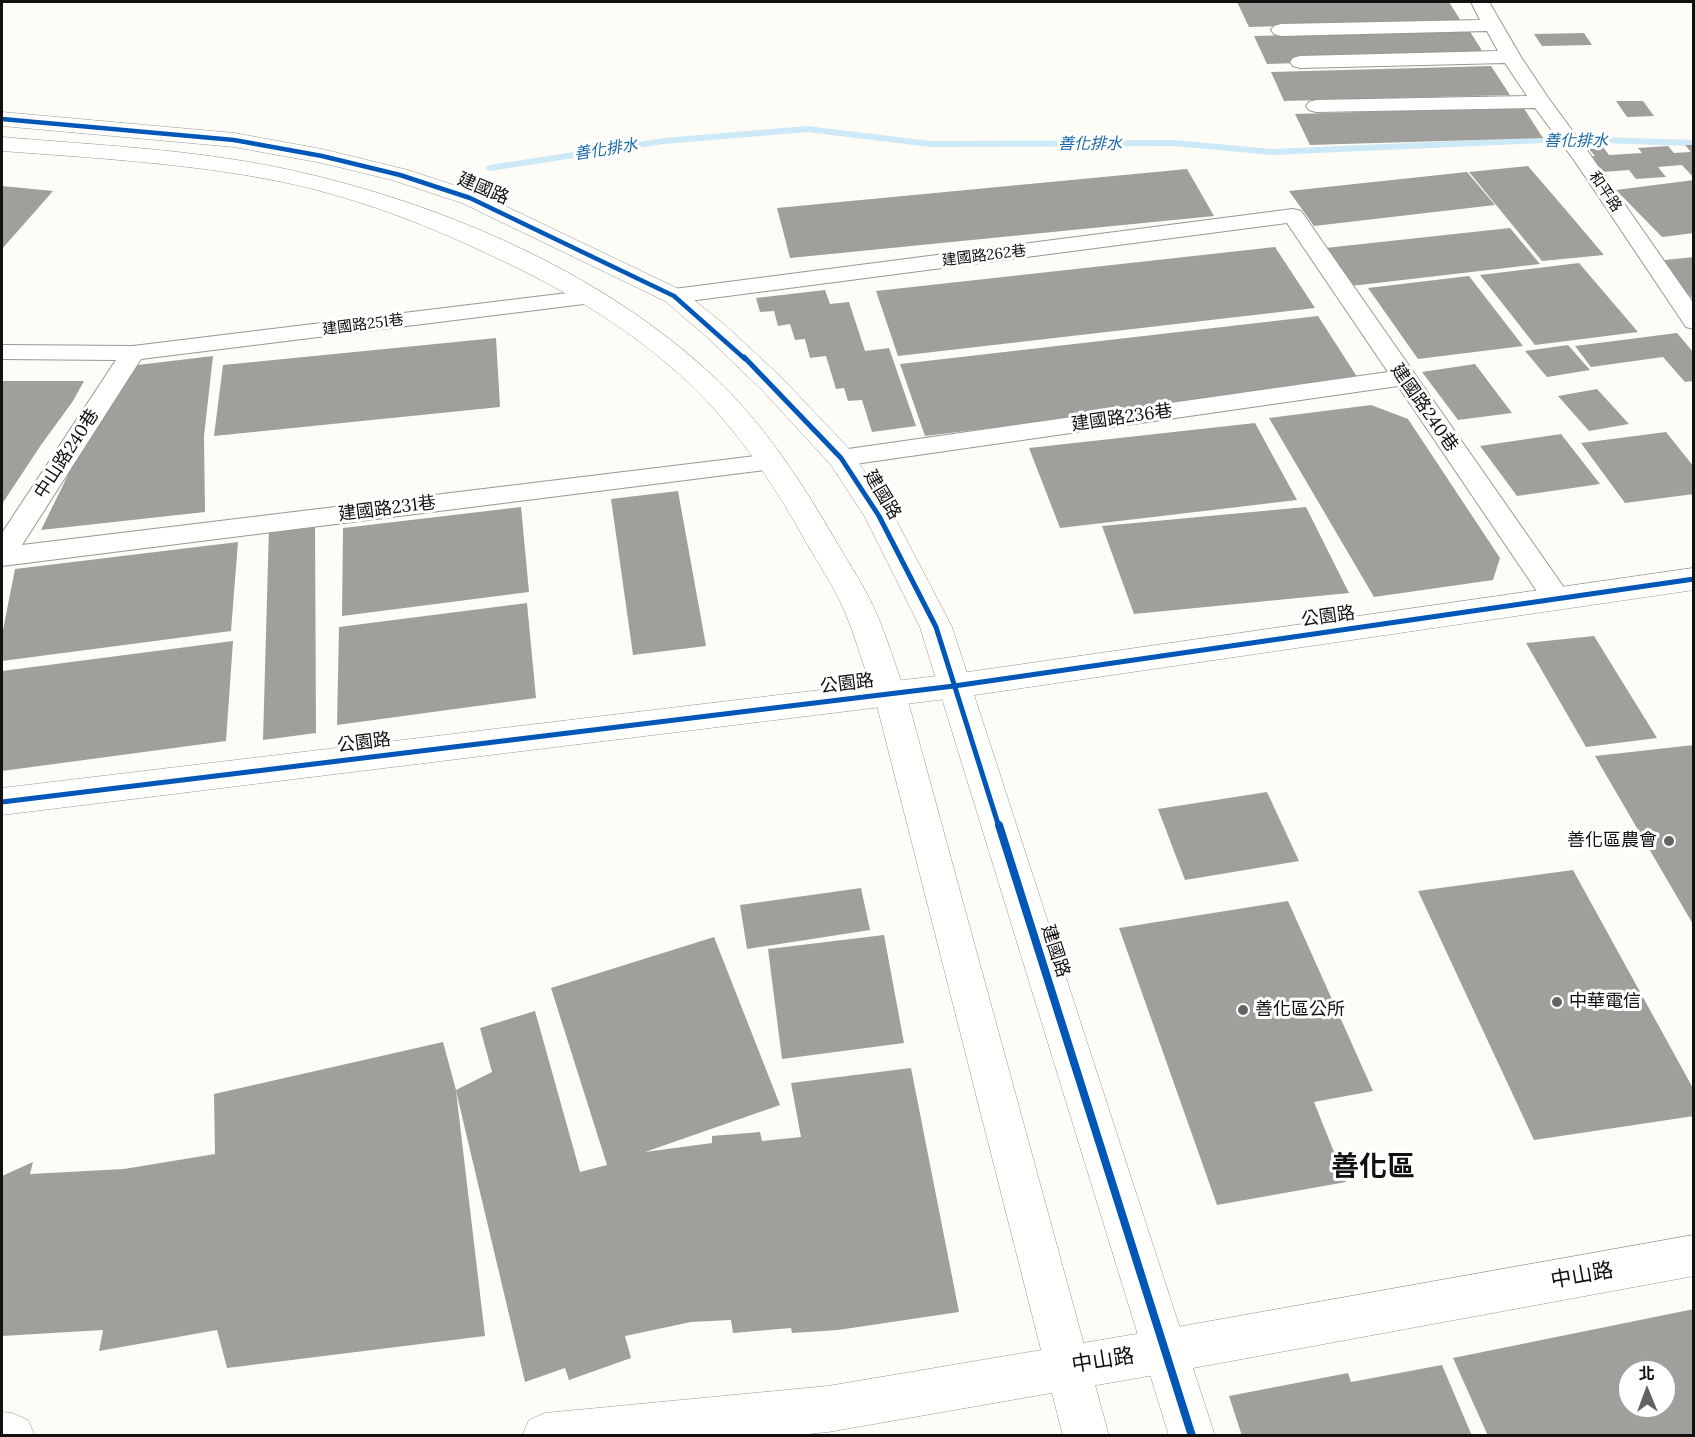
<!DOCTYPE html>
<meta charset="utf-8">
<style>
body{margin:0}
#map{position:relative;width:1695px;height:1437px;overflow:hidden;background:#fdfcf7;font-family:Lora,"Noto Sans TC",serif}
canvas{display:block}
.frame{position:absolute;inset:0;border:3px solid #111;pointer-events:none}
.north{position:absolute;left:1617px;top:1359px;width:60px;height:60px;box-sizing:border-box;background:#fff;border:2px solid #a0a0a0;border-radius:50%;rotate:359deg;font-size:16px;font-weight:700;line-height:24px;text-align:center;color:#111}
.north::after{content:'';display:block;margin:auto;width:21px;height:27px;background:#646362;clip-path:polygon(50% 0,100% 100%,50% 72%,0 100%)}
</style>
<div id="map">
<canvas width="1695" height="1437"></canvas>
<div class="frame"></div>
<div class="north">北</div>
</div>
<script>
const ctx = document.querySelector('canvas').getContext('2d');
ctx.lineJoin = 'round';
function fillPath(path, color) { ctx.fillStyle = color; ctx.fill(path, 'evenodd'); }
function trace(path, color, width, dash) { ctx.strokeStyle = color; ctx.lineWidth = width; ctx.lineCap = dash ? 'butt' : 'round'; ctx.setLineDash(dash || []); ctx.stroke(path); }
function drawText(font, color, halo, rows, align = 'center') {
  ctx.font = font + ' Lora,"Noto Sans TC",serif'; ctx.lineWidth = 6; ctx.setLineDash([]); ctx.textBaseline = 'middle'; ctx.strokeStyle = halo; ctx.fillStyle = color; for (const [text, x, y, turn = 0] of rows) {
    ctx.save(); ctx.translate(x, y); ctx.rotate((+turn || 0) * Math.PI / 180); ctx.textAlign = isNaN(turn) ? turn : align; if (halo) ctx.strokeText(text, 0, 0); ctx.fillText(text, 0, 0); ctx.restore();
  }
}
const stream = new Path2D(`
 M807 126 930 141 1174 140 1272 149 1567 136 1694 140V146L1567 142 1272 155 1174 146 930 147 807 132 664 144 490 171 485 168 490 165 664 138Z`);
const building = new Path2D(`
 M1237 2H1449L1461 21 1249 27Z
 M1469 30 1486 57 1267 64 1254 36Z
 M1584 33 1592 45 1542 46 1534 34Z
 M1491 66 1510 95 1284 101 1271 72Z
 M1616 101H1643L1654 116 1627 117Z
 M1523 107 1543 138 1310 145 1295 114Z
 M1685 145H1694V178L1682 165 1658 167 1666 177 1636 179 1629 170 1591 173 1579 157 1595 156 1589 149 1603 147 1609 155 1642 153 1638 148 1668 146 1674 153 1691 152Z
 M1528 166 1565 209 1604 255 1542 261 1469 172Z
 M1187 169 1214 216 790 258 777 208Z
 M1467 172 1495 205 1314 226 1289 191Z
 M1694 180V233L1662 237 1616 190Z
 M2 186 53 191 2 249Z
 M1510 228 1540 264 1351 286 1325 248Z
 M1275 247 1315 308 898 356 876 291Z
 M1694 257V300L1655 261Z
 M1579 263 1638 332 1535 345 1480 275Z
 M1469 276 1523 346 1418 359 1368 288Z
 M825 290 830 304 849 302 865 351 889 348 916 426 872 432 862 400 848 401 844 388 836 389 826 356 810 358 805 339 795 340 790 324 778 326 774 311 760 312 756 298Z
 M1318 316 1361 383 925 436 900 364Z
 M1677 333 1694 353V381L1685 382 1663 357 1591 367 1575 346Z
 M496 338 500 407 214 436 223 365Z
 M1568 345 1590 370 1547 377 1525 351Z
 M213 356 204 436 205 512 41 530 121 367Z
 M1475 364 1512 413 1458 420 1422 372Z
 M2 381H84L73 401 41 445 2 504Z
 M1597 389 1629 424 1589 431 1558 396Z
 M1371 405 1408 419 1500 558 1493 580 1374 597 1269 418Z
 M1255 423 1297 500 1060 528 1029 448Z
 M1666 432 1694 467V494L1625 503 1581 443Z
 M1561 434 1600 484 1517 496 1480 446Z
 M678 491 706 646 633 655 611 499Z
 M521 507 529 592 342 616 343 528Z
 M1306 507 1349 593 1134 614 1102 526Z
 M315 521 316 733 263 740 269 527Z
 M238 542 231 631 2 661V635L15 569Z
 M527 603 536 698 337 725 339 627Z
 M1594 636 1657 738 1586 747 1526 643Z
 M233 641 226 741 2 771V671Z
 M1694 745V926L1595 756Z
 M1267 792 1299 861 1185 880 1158 809Z
 M1573 870 1694 1090V1116L1534 1140 1418 891Z
 M861 888 870 930 747 949 740 905Z
 M1288 901 1373 1091 1314 1102 1346 1182 1217 1205 1119 928Z
 M884 935 904 1043 782 1059 768 949Z
 M714 937 780 1105 645 1152 712 1143V1136L760 1132 762 1141 801 1137 791 1083 911 1068 959 1312 838 1330 792 1333 791 1328 733 1333 731 1320 691 1322 625 1336 631 1358 569 1380 565 1368 525 1382 456 1091 485 1336 227 1368 217 1330 99 1351 103 1330 2 1336V1176L33 1162 30 1174 124 1169 215 1154 214 1094 443 1042 456 1090 492 1072 480 1028 535 1011 580 1172 607 1165 551 988Z
 M1694 1309V1436H1488L1453 1358ZM1629 1371H1665V1407H1629Z
 M1442 1365 1472 1436H1242L1229 1396 1348 1373 1351 1382Z`);
const service = new Path2D(`
 M1471 2H1489L1521 57 1549 99 1589 153 1694 304V329L1686 327 1574 160 1535 108 1316 112 1309 110 1306 106 1309 102 1316 100 1527 96 1505 63 1300 68 1293 66 1290 62 1293 58 1300 56 1498 51 1487 31 1281 36 1274 34 1271 30 1274 26 1281 24 1480 20Z
 M1293 209 1301 211 1567 592 1571 599 1567 606 1557 609 1547 606 1398 386 841 466 832 464 828 458 832 452 841 450 1388 372 1287 223 674 303 666 301 662 296 666 291 674 289Z
 M592 290 600 292 604 297 600 302 141 359 22 545 772 454 781 456 785 462 781 468 2 566V533L116 360 2 359V345L133 346Z`);
const minor = new Path2D(`
 M1694 568V590L954 698 2 815V788L954 674Z
 M1694 1235V1276L1166 1373 828 1432 787 1436H522L529 1420 545 1413 828 1386 1166 1329Z
 M2 1412 12 1413 28 1420 35 1436H2Z`);
const tertiary = new Path2D(`
 M2 112 234 133 322 149 408 170 478 193 683 291 725 325 782 378 851 451 894 516 952 627 1215 1436H1169L920 627 865 517 831 465 762 390 707 337 665 301 462 203 392 180 322 163 234 147 2 126Z
 M2 137C95 145 189 149 281 168 434 200 601 270 715 378 765 425 803 484 837 543 850 565 864 586 874 608 887 636 895 666 906 694L1109 1436H1063L874 694C863 666 856 637 844 610 834 586 819 565 806 542 780 495 751 450 715 410 653 341 571 292 488 254 421 222 351 196 278 181 187 163 94 158 2 151Z`);
const cyclewayFar2 = new Path2D(`
 M2 119 234 140 322 156 400 175 470 198 674 296 745 359`);
const cyclewayFar1 = new Path2D(`
 M744 357 841 458 879 516 936 627 999 827
 M2 802 954 686 1694 579`);
const cycleway = new Path2D(`
 M999 825 1192 1436`);
const markers = [
 [1669,841,6,"#646362"],
 [1557,1002,6,"#646362"],
 [1243,1010,6,"#646362"]
];
const farStreetnames = [
 ["和平路",1605,192,56],
 ["建國路262巷",984,256,-7],
 ["建國路251巷",363,325,-7]
];
const farWaternames = [
 ["善化排水",1576,141],
 ["善化排水",1090,144],
 ["善化排水",606,150,-9]
];
const streetNames = [
 ["建國路",483,189,23],
 ["建國路240巷",1424,408,55],
 ["建國路236巷",1122,418,-8],
 ["中山路240巷",67,454,-57],
 ["建國路",882,495,59],
 ["建國路231巷",387,509,-7],
 ["公園路",1328,617,-8],
 ["公園路",847,684,-7],
 ["公園路",364,743,-7],
 ["建國路",1055,951,72]
];
const poiNames = [
 ["善化區農會",1657,841,"right"],
 ["中華電信",1569,1002],
 ["善化區公所",1255,1010]
];
const nearStreetnames = [
 ["中山路",1582,1276,-10],
 ["中山路",1103,1361,-9]
];
const nearDistrictnames = [
 ["善化區",1373,1168]
];
fillPath(stream, '#cde8f7');
fillPath(building, '#a19f9c');
trace(service, '#979795', 2);
trace(minor, '#979795', 1);
trace(tertiary, '#979795', 1);
fillPath(service, '#fffffe');
fillPath(minor, '#fffffe');
fillPath(tertiary, '#fffffe');
trace(cyclewayFar2, '#0057b8', 4.5);
trace(cyclewayFar1, '#0057b8', 5);
trace(cycleway, '#0057b8', 8);
for (const [x, y, r, color] of markers) { const dot = new Path2D(); dot.arc(x, y, r, 0, 2 * Math.PI); ctx.fillStyle = color; ctx.fill(dot); trace(dot, '#fff', 2); }
drawText('15px', '#111', '#fff', farStreetnames);
drawText('italic 16px', '#1768a6', '#fff', farWaternames);
drawText('18px', '#111', '#fff', streetNames);
drawText('18px', '#111', '#fff', poiNames, 'left');
drawText('21px', '#111', '#fff', nearStreetnames);
drawText('bold 28px', '#111', '#fff', nearDistrictnames);
</script>
